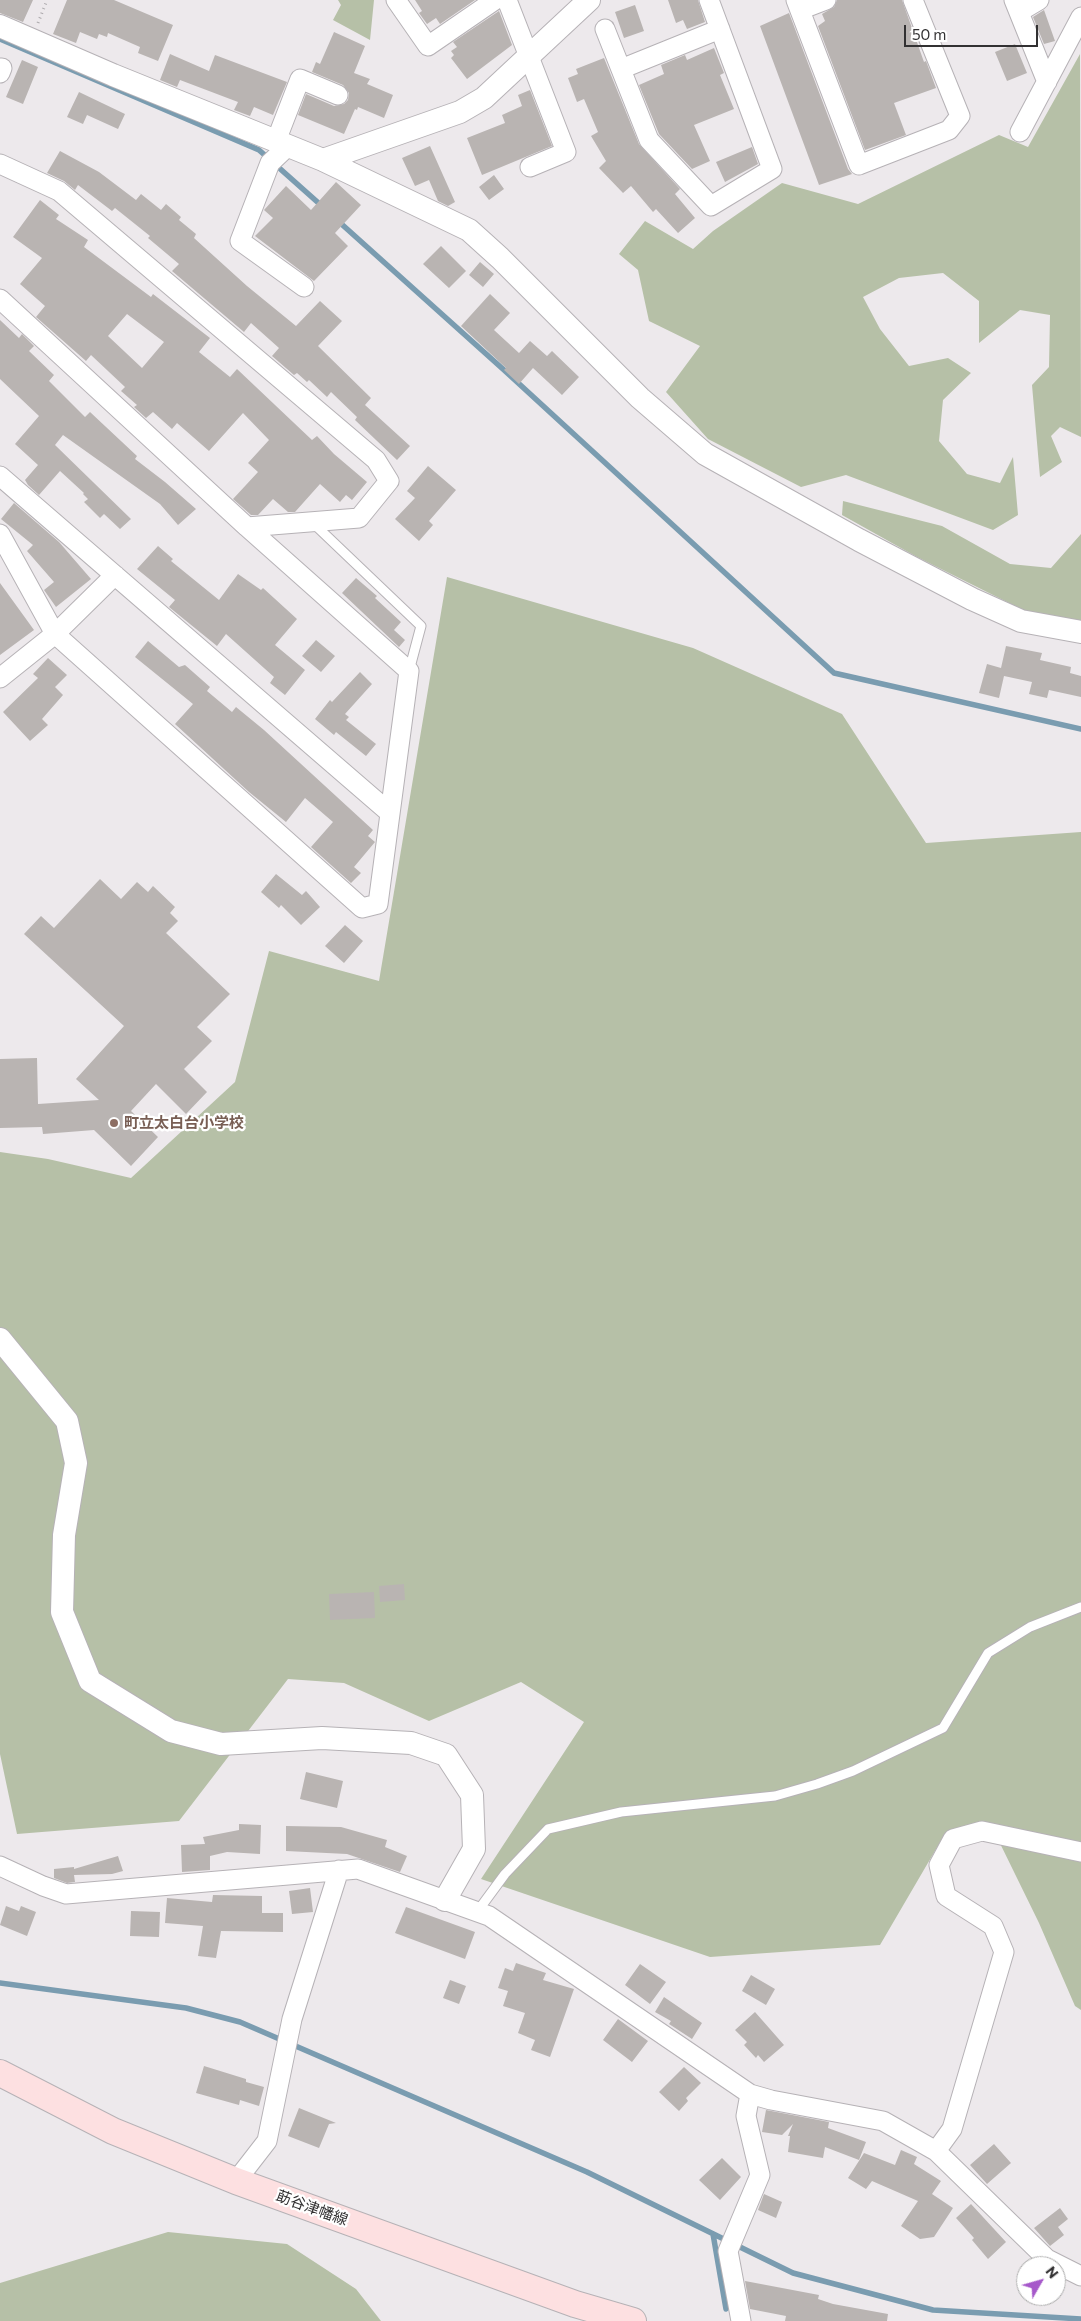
<!DOCTYPE html>
<meta charset="utf-8">
<style>
body{margin:0}
#map{position:relative;width:1081px;height:2321px;overflow:hidden;background:#ede9ec;font-family:Commissioner,sans-serif}
canvas{display:block}
.north{position:absolute;left:1016px;top:2256px;width:50px;height:50px;box-sizing:border-box;background:#fff;border:1px solid #adadad;border-radius:50%;rotate:52deg;font-size:14px;font-weight:700;line-height:20px;text-align:center;color:#323132}
.north::after{content:'';display:block;margin:auto;width:18px;height:22px;background:#a658ca;clip-path:polygon(50% 0,100% 100%,50% 72%,0 100%)}
.scale{position:absolute;left:904px;top:25px;width:134px;height:22px;box-sizing:border-box;border:2px solid #323132;border-top:0;padding-left:6px;font-size:15px;line-height:18px;white-space:nowrap;color:#323132;-webkit-text-stroke:4px #fff;paint-order:stroke}
</style>
<div id="map">
<canvas width="1081" height="2321"></canvas>
<div class="north">N</div>
<div class="scale">50 m</div>
</div>
<script>
const ctx = document.querySelector('canvas').getContext('2d');
ctx.lineJoin = 'round';
function fillPath(path, color) { ctx.fillStyle = color; ctx.fill(path, 'evenodd'); }
function trace(path, color, width, dash) { ctx.strokeStyle = color; ctx.lineWidth = width; ctx.lineCap = dash ? 'butt' : 'round'; ctx.setLineDash(dash || []); ctx.stroke(path); }
function drawText(font, color, halo, rows, align = 'center') {
  ctx.font = font + ' Commissioner,"Noto Sans JP",sans-serif'; ctx.lineWidth = 4.5; ctx.setLineDash([]); ctx.textBaseline = 'middle'; ctx.strokeStyle = halo; ctx.fillStyle = color; for (const [text, x, y, turn = 0] of rows) {
    ctx.save(); ctx.translate(x, y); ctx.rotate((+turn || 0) * Math.PI / 180); ctx.textAlign = isNaN(turn) ? turn : align; if (halo) ctx.strokeText(text, 0, 0); ctx.fillText(text, 0, 0); ctx.restore();
  }
}
const green = new Path2D(`
 M338 0H374L370 40 333 20 341 5Z
 M1080 54 1081 437 1060 427 1051 436 1062 462 1040 477 1032 385 1049 367 1050 315 1020 310 979 343V301L943 273 899 278 863 297 880 329 909 366 948 358 971 373 943 400 939 441 967 474 1000 483 1013 457 1018 515 993 530 846 475 801 487 708 439 666 392 700 346 649 321 638 270 619 254 645 221 693 249 713 231 782 183 858 204 999 135 1028 147Z
 M843 501 942 526 1010 564 1051 568 1081 534V622L1023 610 917 557 842 515Z
 M447 577 693 648 842 714 926 843 1081 832V2010L1075 2006 1039 1923 991 1825 946 1832 880 1945 710 1957 481 1879 584 1722 521 1682 429 1721 344 1683 288 1679 179 1821 17 1834 0 1754V1152L48 1159 131 1178 235 1082 269 951 379 981Z
 M168 2232 287 2244 356 2289 381 2321H0V2283Z`);
const stream = new Path2D(`
 M0 39 259 150 323 207
 M337 220 504 370 834 673 1081 729
 M0 1983 186 2008 240 2022 587 2172 793 2273 933 2310 1081 2319
 M713 2234 726 2309`);
const building = new Path2D(`
 M0 0H33L23 22 0 13Z
 M67 0H114L173 25 158 61 138 53 140 47 108 33 107 37 99 34 97 39 80 32 76 43 53 34Z
 M415 0H475L440 24 436 18 427 24 419 13 422 11Z
 M668 0H698L705 22 687 29 683 20 676 23Z
 M837 0H902L924 62 926 61 936 88 894 103 906 135 865 150 818 26 825 21 822 14 834 7Z
 M635 5 644 31 624 38 615 12Z
 M1044 10 1055 41 1044 44 1033 17Z
 M499 11 512 45 467 79 451 58 454 55 451 51 457 47 453 42Z
 M789 13 848 169 852 174 819 185 760 26Z
 M334 32 365 46 354 73 370 79 367 84 393 95 384 118 358 107 357 110 355 109 344 134 298 115 306 94 334 106 344 104 348 100 349 93 343 85 312 72 316 62 320 64Z
 M1015 44 1027 73 1007 81 995 52Z
 M714 48 724 73 720 75 734 109 694 125 710 161 692 169 659 134 639 85 664 74 661 65 685 55 687 60Z
 M170 54 209 71 215 55 287 82 273 115 254 107 250 116 234 110 238 102 180 80 177 87 160 80Z
 M604 58 639 144 680 189 675 194 695 218 678 233 656 209 653 212 631 186 623 193 599 168 606 161 591 136 598 132 584 99 577 102 568 78 578 74 576 69Z
 M22 60 38 67 23 104 6 97Z
 M530 90 552 146 482 175 467 138 505 123 502 115 522 106 518 95Z
 M79 92 125 114 118 129 87 115 83 124 67 117Z
 M430 146 455 202 448 206 438 201 429 180 415 186 402 158Z
 M752 147 758 164 725 182 716 162Z
 M60 151 99 172 136 200 141 194 161 210 166 204 181 217 179 220 196 234 194 238 247 286 296 326 320 301 342 321 318 346 371 398 365 405 410 446 397 460 355 420 357 417 331 392 327 397 309 380 307 382 297 373 294 375 272 356 279 348 251 323 244 332 172 271 179 264 148 238 150 236 115 208 112 211 78 185 75 190 64 181 47 173Z
 M494 175 504 189 489 200 479 187Z
 M336 182 361 205 335 233 348 246 314 281 255 236 273 218 264 210 286 186 311 210Z
 M40 200 59 215 56 219 88 240 84 247 151 297 153 294 210 338 199 352 230 377 237 369 312 440 317 436 334 454 367 482 352 500 346 495 340 502 320 484 295 512H288L273 499 258 515H251L233 499 258 472 248 463 269 440 243 413 209 451 177 423 172 429 153 412 146 418 134 407 137 405 121 391 125 387 91 355 86 361 36 317 45 306 20 284 42 258 13 237ZM127 314 164 342 142 368 108 336Z
 M441 246 466 271 449 288 423 264Z
 M480 262 494 274 483 287 469 275Z
 M490 294 510 313 494 330 519 353 530 341 547 356 552 351 579 377 562 395 533 368 519 384 504 370 506 368 461 326Z
 M0 320 19 338 22 334 34 346 29 351 54 375 49 381 85 417 90 412 137 456 135 459 165 482 196 509 178 525 160 504 63 435 55 445 131 519 120 529 104 514 100 518 84 502 88 499 83 494 84 493 60 471 39 495 28 485 25 480 38 465 15 444 39 416 0 379Z
 M428 466 456 490 429 521 433 525 419 541 395 519 415 498 407 491Z
 M14 503 59 542 91 579 56 607 44 590 54 582 27 551 33 545 1 519Z
 M158 546 173 559 171 561 219 600 238 574 261 590 263 588 297 619 275 645 305 670 285 695 270 683 274 677 226 634 217 646 169 607 175 600 137 569Z
 M356 578 377 596 375 598 401 622 394 630 405 640 399 647 342 593Z
 M0 583 34 630 0 655Z
 M316 640 335 656 321 672 302 656Z
 M148 641 179 667 185 665 210 687 207 691 232 712 236 707 264 730 373 830 368 836 375 842 354 867 361 873 351 883 311 847 333 822 305 798 286 822 249 792 175 724 193 704 135 657Z
 M1006 646 1042 653 1040 660 1071 667 1070 673 1081 676V697L1049 690 1047 698 1029 694 1032 682 1004 676 999 698 979 693 987 664 1001 668Z
 M48 658 67 675 55 687 63 695 42 719 48 725 30 741 3 712 38 678 33 674Z
 M360 672 372 684 345 714 349 717 346 720 376 744 366 756 336 732 334 735 315 719 330 700 332 702Z
 M276 874 302 895 306 891 320 907 301 925 281 905 279 908 261 892Z
 M100 879 121 899 137 882 148 892 153 886 175 907 170 913 178 921 166 933 230 994 197 1027 212 1041 184 1069 207 1092 186 1114 156 1084 131 1111 158 1137 131 1166 94 1130 43 1134 42 1127 0 1128V1059L37 1058 38 1104 99 1100 76 1079 124 1026 24 934 41 916 54 928Z
 M345 925 363 941 344 963 325 946Z
 M404 1584 405 1600 380 1602 379 1586Z
 M374 1592 375 1618 330 1620 329 1594Z
 M306 1772 343 1781 337 1808 300 1799Z
 M239 1824 261 1825 260 1854 227 1852 210 1856V1870L182 1872 181 1845 205 1844 203 1837 239 1830Z
 M286 1826 341 1827 387 1840 385 1847 407 1856 400 1872 347 1854 286 1851Z
 M118 1856 123 1871 112 1874 74 1875 75 1882 67 1883 54 1878V1869L74 1867V1869Z
 M310 1888 313 1912 292 1914 289 1891Z
 M213 1895 262 1896V1913H283V1932L221 1931 216 1958 198 1956 203 1926 165 1923 167 1898 212 1902Z
 M6 1906 19 1911 21 1906 36 1912 27 1936 0 1925Z
 M406 1907 475 1932 465 1959 395 1933Z
 M131 1911 160 1912 159 1937 130 1936Z
 M516 1963 546 1973 543 1980 574 1989 550 2057 531 2050 535 2040 518 2033 525 2013 503 2006 508 1991 498 1988 505 1968 513 1971Z
 M640 1964 666 1982 650 2004 625 1985Z
 M751 1975 775 1989 766 2005 742 1991Z
 M450 1980 466 1986 459 2004 443 1998Z
 M664 1997 702 2023 692 2039 669 2024 671 2021 655 2012Z
 M755 2012 784 2045 764 2062 758 2055 756 2058 744 2045 747 2042 735 2030Z
 M618 2019 648 2041 632 2062 603 2040Z
 M204 2066 246 2079V2082L264 2087 259 2106 240 2100 239 2105 196 2093Z
 M684 2067 701 2083 686 2098 688 2101 679 2111 659 2092Z
 M299 2108 336 2123 329 2124 319 2148 288 2136Z
 M766 2110 829 2122 828 2128 866 2142 859 2160 825 2147 823 2158 788 2152 790 2136H788L793 2124 782 2135 762 2132Z
 M994 2144 1011 2163 987 2184 970 2165Z
 M901 2150 917 2157 914 2164 941 2181 932 2194 953 2208 934 2237 920 2239 901 2226 918 2201 872 2181 866 2189 848 2178 864 2153 895 2165Z
 M722 2158 741 2177 720 2200 699 2180Z
 M764 2194 782 2202 776 2218 758 2210Z
 M971 2204 1006 2242 988 2259 972 2240 974 2238 956 2218Z
 M1060 2208 1068 2219 1058 2227 1064 2235 1050 2246 1034 2228Z
 M745 2281 819 2295 818 2299 833 2304 888 2314 887 2321H785L786 2316 750 2309Z`);
const path = new Path2D(`
 M38 23 47 0`);
const service = new Path2D(`
 M312 522 421 626 409 671
 M477 1912 505 1874 548 1829 621 1812 775 1796 817 1784 853 1771 943 1728 988 1653 1030 1627 1081 1607`);
const minor = new Path2D(`
 M396 0 428 46 495 0
 M507 0 566 152 530 167
 M796 0 859 165 949 130 960 116 913 0
 M1014 0 1047 82
 M800 10 826 0
 M1019 12 1039 0
 M605 29 649 140 711 206 772 169 709 0
 M0 68H2L0 73
 M621 69 720 29
 M1020 132 1081 17
 M276 141 300 79 338 95
 M288 146 270 163 240 241 304 287
 M0 164 59 191 376 460 389 481 359 518 247 527 0 299
 M0 476 390 813
 M0 534 55 634 362 908 378 904 409 671 247 527
 M0 678 55 634 115 575
 M0 1866 43 1886 66 1894 358 1869 489 1916 750 2094 771 2100 883 2121 936 2151 1047 2259 1081 2276
 M936 2151 952 2129 1004 1952 993 1926 946 1896 939 1865 953 1839 982 1831 1081 1852
 M236 2181 267 2141 292 2019 339 1870
 M741 2321 728 2251 760 2175 746 2116 750 2094`);
const tertiary = new Path2D(`
 M0 26 113 75 323 160 469 230 500 258 640 398 705 454 859 540 972 599 1021 621 1081 632
 M323 160 460 112 484 98 589 0
 M0 1339 67 1421 76 1463 64 1535 62 1612 90 1681 171 1731 221 1744 322 1738 411 1743 446 1755 472 1795 474 1849 445 1900`);
const secondary = new Path2D(`
 M0 2073 113 2131 236 2181 575 2304 633 2321`);
const markers = [
 [114,1123,5,"#8d6e63"]
];
const educationNames = [
 ["町立太白台小学校",124,1123]
];
const streetNames = [
 ["莇谷津幡線",312,2208,20]
];
fillPath(green, '#b6c0a7');
trace(stream, '#7a9cb0', 5.5);
fillPath(building, '#b9b4b2');
trace(service, '#b6b2b6', 11);
trace(minor, '#b6b2b6', 21);
trace(tertiary, '#b6b2b6', 24);
trace(secondary, '#b6b2b6', 28);
trace(path, '#aeabae', 3, [1, 4]);
trace(service, '#fff', 9);
trace(minor, '#fff', 19);
trace(tertiary, '#fff', 22);
trace(secondary, '#fde0e1', 26);
for (const [x, y, r, color] of markers) { const dot = new Path2D(); dot.arc(x, y, r, 0, 2 * Math.PI); ctx.fillStyle = color; ctx.fill(dot); trace(dot, '#fff', 2); }
drawText('bold 15px', '#785e54', '#fff', educationNames, 'left');
drawText('15px', '#323132', '#fff', streetNames);
</script>
